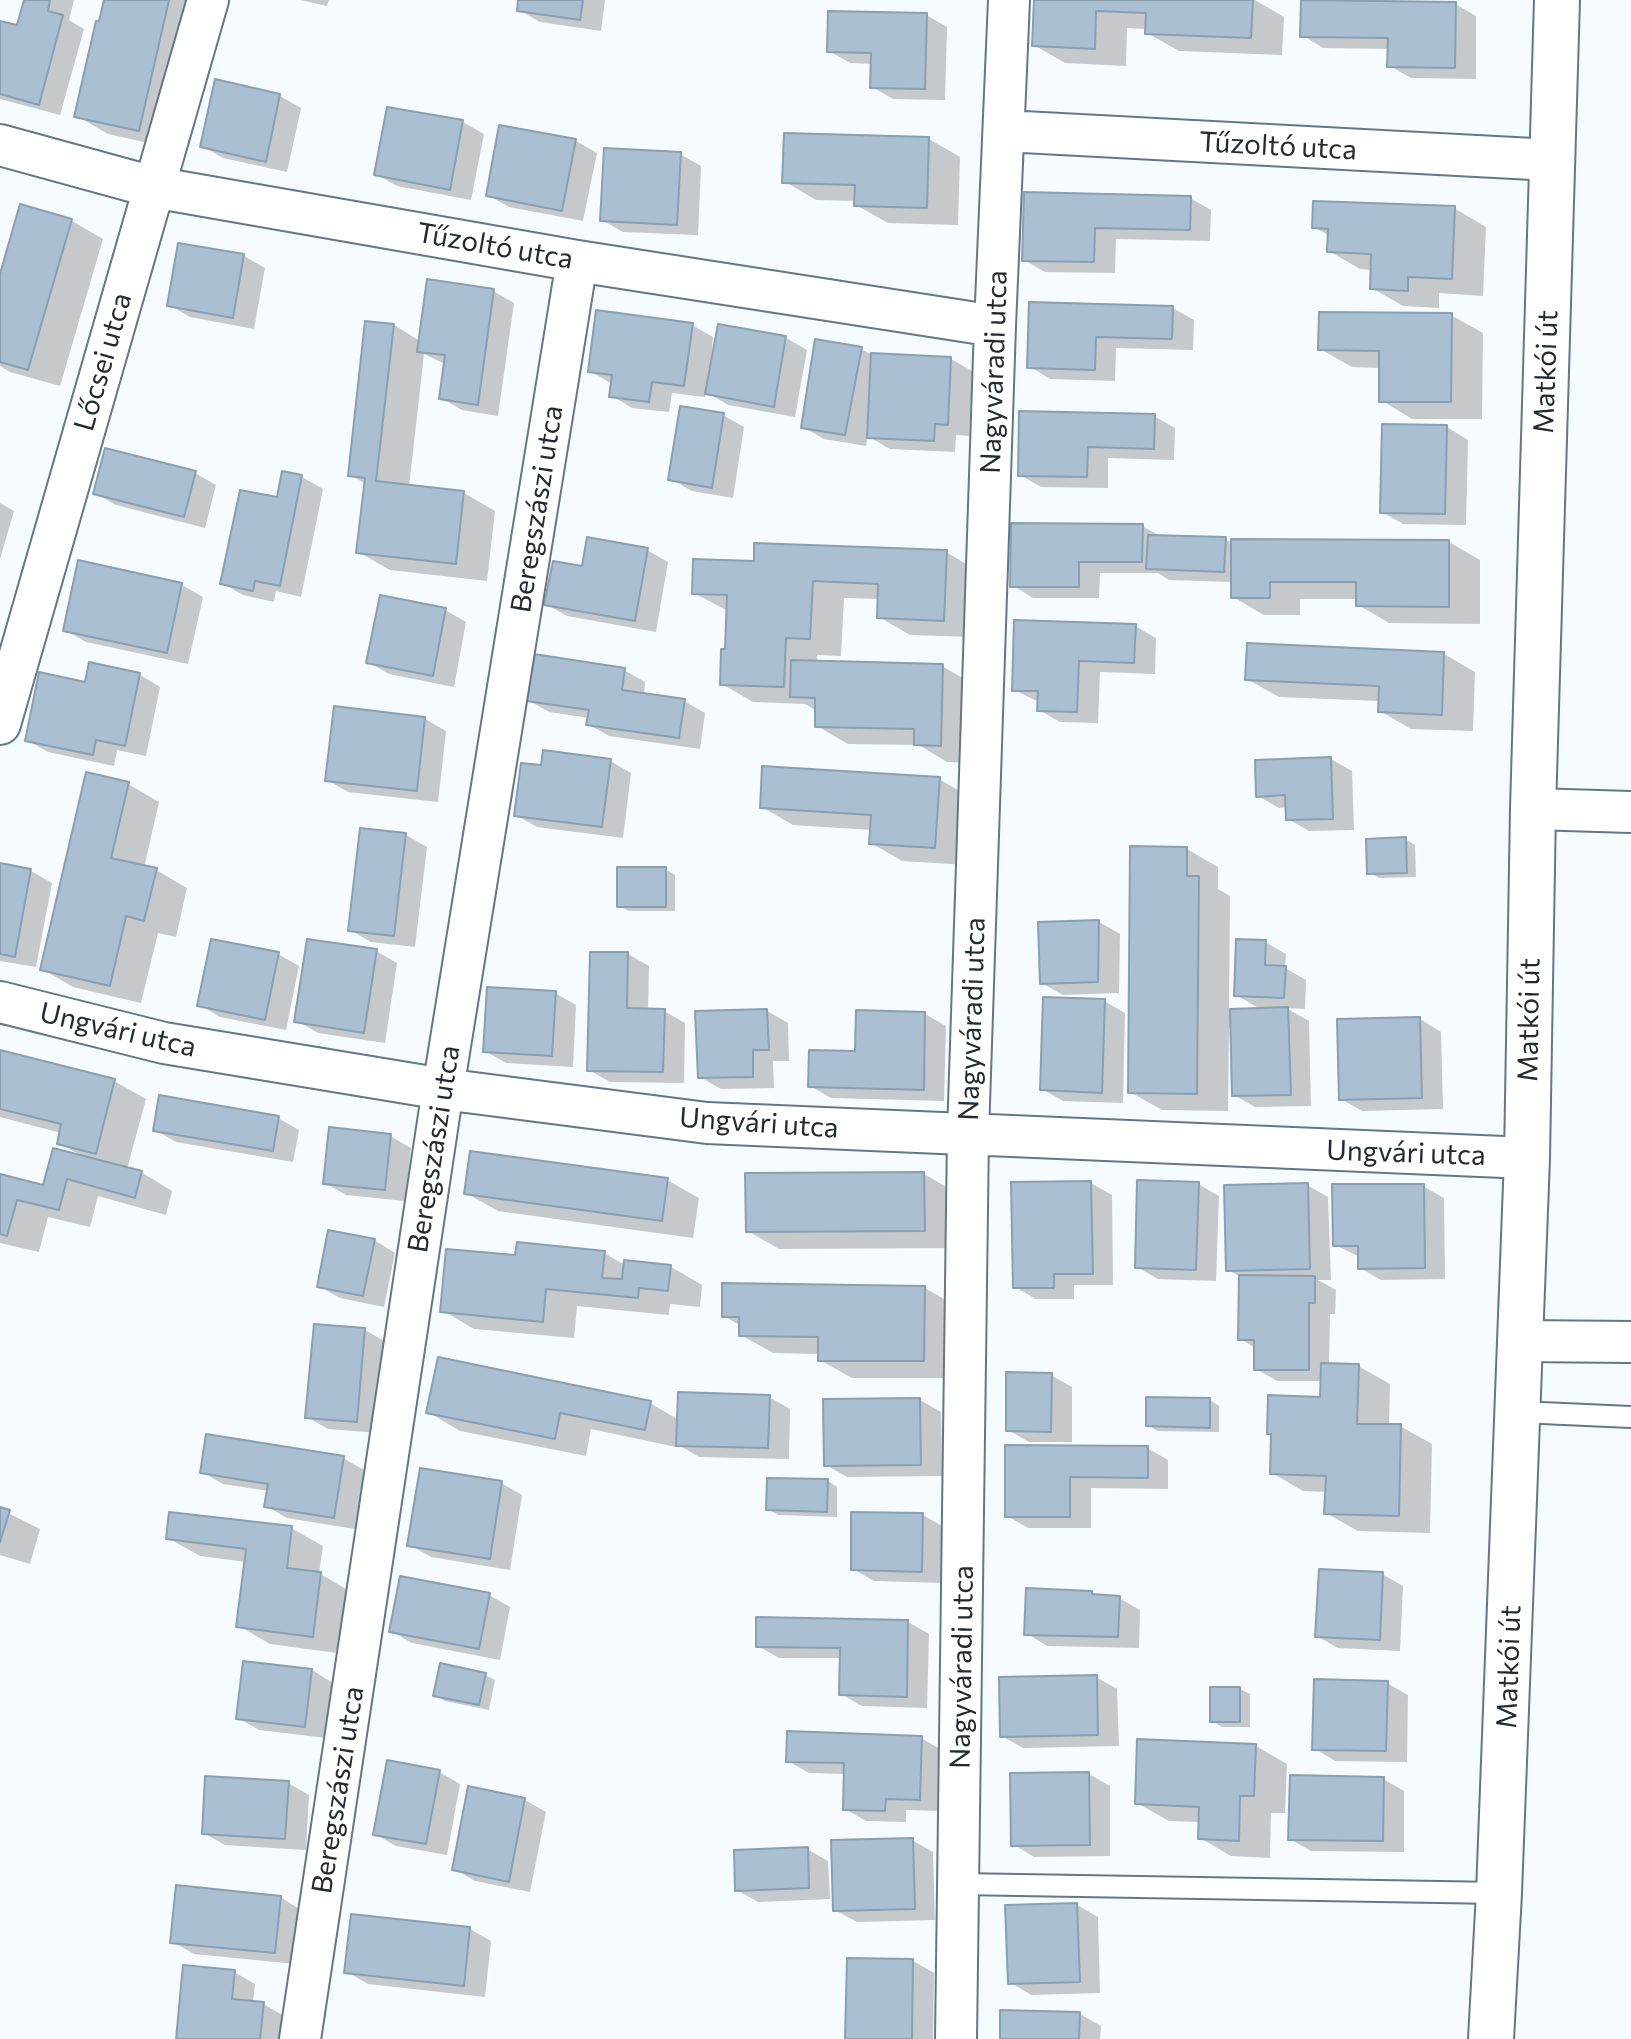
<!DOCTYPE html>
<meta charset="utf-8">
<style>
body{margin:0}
canvas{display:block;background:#f6fbff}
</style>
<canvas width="1631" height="2039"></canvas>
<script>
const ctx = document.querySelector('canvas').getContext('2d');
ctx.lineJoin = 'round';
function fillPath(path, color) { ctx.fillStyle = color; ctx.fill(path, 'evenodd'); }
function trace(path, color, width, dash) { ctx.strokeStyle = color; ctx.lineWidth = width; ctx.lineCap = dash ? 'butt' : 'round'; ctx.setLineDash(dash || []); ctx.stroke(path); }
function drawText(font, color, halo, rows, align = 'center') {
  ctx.font = font + ' Commissioner,sans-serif'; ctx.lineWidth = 8; ctx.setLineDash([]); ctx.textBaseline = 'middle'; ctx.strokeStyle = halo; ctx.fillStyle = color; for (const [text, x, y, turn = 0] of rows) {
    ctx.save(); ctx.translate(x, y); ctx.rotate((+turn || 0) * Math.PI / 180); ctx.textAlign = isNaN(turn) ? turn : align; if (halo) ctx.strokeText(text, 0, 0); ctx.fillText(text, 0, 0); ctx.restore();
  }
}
const shadow = new Path2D(`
 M26 0H74L69 20 84 29 60 115 0 99V23L18 27Z
 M106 0H204L171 148 108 134 77 116Z
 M300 0H329L327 6Z
 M520 0H605L601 31 540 22 519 10Z
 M1036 0H1255L1284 17 1282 55 1179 51 1147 33V29L1127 28 1126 66 1065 63 1034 45Z
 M1455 4 1476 16V79L1411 78 1390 66V49L1323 48 1302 35Z
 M926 15 947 27 945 100 893 99 872 87 873 64 850 63 829 51Z
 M216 82 280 96 301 108 287 172 223 158 202 146Z
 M388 109 463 122 484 134 471 200 397 186 376 174Z
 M501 127 576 141 597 153 583 221 509 207 488 195Z
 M929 139 960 157 958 225 888 223 856 205V201L816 200 784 181Z
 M680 154 701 166 698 235 623 232 602 220Z
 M1026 194 1190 198 1211 210 1210 241 1116 239 1115 273 1045 272 1024 260Z
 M22 207 72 221 103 239 60 386 10 372 0 366V281Z
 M1454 208 1486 227 1483 296 1439 293V308L1403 306 1372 288V270L1360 269 1329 251 1330 236 1314 227Z
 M244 256 265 268 254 329 190 317 169 305Z
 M493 291 514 303 498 416 462 410 441 398 445 364 424 354 409 487 464 493 495 511 487 581 390 570 358 552 366 484 350 475 367 323 394 325 420 341Z
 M1031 304 1173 308 1194 320 1193 350 1116 348 1115 381 1050 379 1029 366Z
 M1451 315 1483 333 1482 419H1412L1381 400V368L1352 367 1320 349Z
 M692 325 713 337 712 349 715 350 719 326 786 338 807 350 795 417 728 405 706 392 705 397 672 393 669 412 632 408 611 395 612 384 590 371Z
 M861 349 873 355 951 359 972 371 969 436 956 435 955 452 890 449 868 436 866 446 824 439 803 427Z
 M723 415 744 427 733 498 692 491 671 479Z
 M1154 416 1175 428 1174 460 1108 458V488L1041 487 1020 475Z
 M1447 427 1468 440 1466 525 1403 524 1382 512Z
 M195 473 216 485 205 528 116 505 95 493Z
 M302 477 323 489 301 597 276 591 274 602 243 595 222 583 279 499Z
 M0 503 14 511 0 559Z
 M1142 526 1162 537 1225 539 1233 544 1449 542 1480 560V624L1389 623 1358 605V599H1300V615H1264L1233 597V582L1169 580 1158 573H1100L1099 598H1033L1012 585Z
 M647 550 668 562 656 632 567 616 546 604 583 568Z
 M946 552 978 571 975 637 910 635 879 617V599L844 598 841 656 817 655V663L942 666 973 684 971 763 947 762 919 745 848 744 817 726V711L805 704 753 702 722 684 727 651 728 611 694 593 756 563Z
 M80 562 182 585 203 597 188 664 86 642 65 630Z
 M445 610 466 622 454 687 389 674 368 662Z
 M1135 626 1156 638 1155 674 1100 672 1098 723 1060 722 1039 710V702L1014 690Z
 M1444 654 1475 672 1473 731 1411 729 1380 711V701L1279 697 1247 679Z
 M624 670 645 682 644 695 684 701 705 713 700 749 609 736 588 724 589 718 549 712 528 700Z
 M140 675 160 687 146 756 117 750 114 766 48 752 27 740 86 684Z
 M425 719 446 731 438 802 348 792 327 780Z
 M1331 759 1352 771 1354 830 1309 831 1288 819V807L1279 808 1258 796Z
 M610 761 631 773 623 838 537 827 516 815 543 767Z
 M939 779 970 797 966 865 902 861 871 843 872 830 793 825 762 807Z
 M128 784 159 802 144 868 156 870 187 888 176 937 158 933 141 1003 73 987 42 969Z
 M406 835 427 847 415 947 371 942 350 930Z
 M1405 839 1415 845 1416 877 1379 878 1369 872Z
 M1187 849 1218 867V889L1230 896 1229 1011 1262 1010 1236 995 1265 942 1286 954 1285 968 1306 980 1305 1009 1286 1008 1309 1021 1311 1106 1255 1107 1234 1095 1232 1028H1229L1228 1111 1162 1110 1130 1092Z
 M0 865 31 871 52 883 36 967 0 961Z
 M665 869 675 875V911H629L619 906Z
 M1099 922 1120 934 1119 993 1063 995 1042 983Z
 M376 951 397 963 385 1043 318 1033 297 1021Z
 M278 954 299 966 286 1030 220 1017 200 1005Z
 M628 954 649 966 648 1010 664 1011 685 1023 684 1083 610 1082 589 1070Z
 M555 993 576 1005 573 1067 506 1063 485 1051Z
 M1104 1001 1125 1013 1123 1103 1063 1101 1042 1089Z
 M767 1011 788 1023 789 1061H773L774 1088 721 1089 700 1077Z
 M925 1014 946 1026 944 1101 831 1098 810 1086 857 1053Z
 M1420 1019 1441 1032 1443 1109 1362 1111 1341 1099Z
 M0 1052 114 1081 146 1099 127 1169 141 1172 172 1191 166 1215 98 1196 90 1227 48 1217 39 1252 0 1243V1176L45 1187 82 1156 59 1143 61 1133 0 1117Z
 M278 1118 299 1130 293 1162 176 1142 155 1130Z
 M390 1136 411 1148 405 1201 346 1195 325 1183Z
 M924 1174 955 1192 956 1248 779 1249 748 1231Z
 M667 1180 699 1198 693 1238 498 1211 466 1193Z
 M1091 1183 1112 1195 1113 1285H1074V1299H1036L1015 1287Z
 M1198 1184 1219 1196 1216 1281 1158 1279 1137 1267Z
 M1307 1185 1328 1197 1331 1280H1318L1336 1290 1335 1314H1330L1329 1365 1358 1366 1390 1384 1389 1426H1400L1432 1444 1430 1533 1358 1531 1326 1513 1327 1492 1303 1491 1272 1473 1322 1399V1381H1277L1256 1369V1348L1240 1339 1241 1277 1228 1270Z
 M1423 1186 1444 1198 1445 1279 1381 1280 1360 1268V1257L1335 1245Z
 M374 1240 395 1253 384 1307 340 1298 319 1286Z
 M604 1253 625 1265 626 1262 671 1267 702 1285 700 1307 670 1304 669 1315 577 1306 574 1338 474 1329 442 1310 517 1257Z
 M925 1288 956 1306 955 1378H852L820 1360V1354L773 1353 741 1335V1326L724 1316Z
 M365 1330 386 1342 378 1433 328 1429 307 1417Z
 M1051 1375 1072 1387V1442H1029L1008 1430Z
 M769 1397 790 1409 789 1459 699 1457 677 1444 676 1447 591 1429 586 1456 460 1431 428 1412 650 1403 679 1420Z
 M920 1400 941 1412 942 1476 847 1477 826 1465Z
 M1210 1400 1219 1406V1432L1158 1431 1148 1425Z
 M1007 1447 1147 1448 1168 1460V1489L1091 1488V1528H1028L1007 1516Z
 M343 1458 364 1470 355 1529 287 1518 266 1506 269 1491 223 1484 202 1472Z
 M828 1481 837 1487V1517L778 1515 768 1509Z
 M501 1483 522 1495 510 1570 431 1557 410 1545Z
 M0 1509 40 1529 30 1564 0 1555Z
 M923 1515 944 1527 943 1583 874 1581 853 1569Z
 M291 1528 323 1546 319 1573 351 1592 344 1654 270 1644 239 1626 246 1562 200 1556 168 1538Z
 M1382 1574 1403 1586 1400 1651 1338 1648 1317 1636Z
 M1092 1592 1099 1596 1119 1598 1140 1610 1139 1648 1047 1646 1026 1633Z
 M489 1595 510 1607 500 1660 412 1643 391 1631Z
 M908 1622 929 1634 927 1708 862 1706 841 1694 842 1658H779L758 1646Z
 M312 1670 333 1683 326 1738 259 1730 238 1718Z
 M485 1675 495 1680 489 1710 445 1701 435 1695Z
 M1096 1677 1117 1689 1119 1746 1023 1748 1002 1736Z
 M1387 1683 1408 1695 1407 1762 1335 1761 1314 1748Z
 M1240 1689 1250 1694V1727H1222L1212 1721Z
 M921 1738 942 1750 941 1811 906 1810V1822L866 1821 845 1809 846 1774 809 1773 788 1761Z
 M1256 1746 1287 1764 1285 1813H1271L1270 1858 1231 1856 1200 1838V1822L1169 1821 1137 1803Z
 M439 1772 460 1784 447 1855 396 1846 375 1834Z
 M1089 1774 1110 1786V1856L1034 1857 1013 1844Z
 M1383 1779 1404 1791V1852L1311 1851 1290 1839Z
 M288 1783 309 1795 306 1850 225 1845 204 1833Z
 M525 1800 546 1812 530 1892 475 1881 454 1869Z
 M912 1840 933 1852 935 1920 857 1922 835 1910Z
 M807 1849 828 1861 830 1899 758 1902 737 1890Z
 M280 1897 301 1910 296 1964 194 1954 173 1942Z
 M1077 1905 1098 1917 1100 1993 1031 1995 1010 1982Z
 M470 1929 491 1941 485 1997 368 1984 347 1972Z
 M913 1961 934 1973 933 2039H849Z
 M234 1972 255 1984 253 2003 263 2004 284 2016 282 2039H178Z
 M1080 2014 1101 2026 1100 2039H1002Z`);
const building = new Path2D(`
 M24 0H50L48 11 63 15 39 105 0 94V21L17 25Z
 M104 0H169L139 131 74 117 96 21H99Z
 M518 0H583L580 20 517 11Z
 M1034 0H1253L1251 38 1145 34 1146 13 1096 11 1095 49 1032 46Z
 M1301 0 1456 2 1455 68 1387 67 1388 38 1300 37Z
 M828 11 927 13 925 89 870 88 871 53 827 52Z
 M215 79 280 94 266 162 200 147Z
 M387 107 463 120 450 190 374 175Z
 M499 125 576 139 562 211 486 196Z
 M784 133 929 137 927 208 854 206 855 185 782 183Z
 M604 148 681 152 677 225 600 221Z
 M1024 192 1191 196 1190 230 1095 228 1094 262 1022 261Z
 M1313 201 1455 206 1452 279 1408 277V291L1370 289 1371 254 1327 252 1328 229 1312 228Z
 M20 204 72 219 28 370 0 362V274Z
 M178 243 244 254 233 318 167 306Z
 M427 279 494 289 478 405 439 399 445 355 417 352Z
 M1029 302 1173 306 1172 339 1096 337 1095 370 1027 368Z
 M596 310 693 323 684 386 652 382 649 402 609 397 612 375 588 372Z
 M1319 312 1452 313 1451 402H1379V351L1318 350Z
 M365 321 394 324 376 481 464 491 456 564 356 553 365 478 348 476Z
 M718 324 786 336 774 407 705 394Z
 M815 339 862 347 845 435 801 428Z
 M871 353 951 357 948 425 935 424 934 441 867 438Z
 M680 406 724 413 712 488 668 480Z
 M1019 411 1155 414 1154 449 1088 447 1087 477 1018 476Z
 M1382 424 1447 425 1445 514 1380 513Z
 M105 448 196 471 184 517 93 494Z
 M282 471 302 475 280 586 255 581 253 591 220 584 240 490 277 497Z
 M1011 523 1143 524 1142 562H1079V587H1010Z
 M1148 535 1226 537 1224 572 1146 569Z
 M587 537 648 548 635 621 544 605 553 561 582 566Z
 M1231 539 1449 540V607L1356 606V582H1270V598H1231Z
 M754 543 947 550 944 621 877 618 878 584 813 581 810 639 786 638 784 687 720 685 721 649H725L727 595 692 594 693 559 754 561Z
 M78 560 182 583 167 653 63 631Z
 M380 595 446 608 433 676 366 663Z
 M1014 620 1136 624 1134 663 1079 661 1077 712 1037 711 1038 691H1012Z
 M1247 643 1444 652 1442 715 1378 712 1379 686 1245 680Z
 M534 654 625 668 622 690 685 699 679 738 586 725 589 710 526 701Z
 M791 660 943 664 941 746 914 745V729L815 727V698L790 697Z
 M89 662 140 673 125 746 96 740 93 755 25 741 39 672 85 682Z
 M334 706 425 717 417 791 325 781Z
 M543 750 611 759 602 827 514 816 521 763 541 765Z
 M1331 757 1333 819 1286 820 1285 795 1256 797 1255 760Z
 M762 766 940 777 935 848 869 844 871 815 760 808Z
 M86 772 129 782 111 858 157 868 144 921 126 916 110 986 40 970Z
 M360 828 406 833 394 936 348 931Z
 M1406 837 1407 873 1367 874 1366 839Z
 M1130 846 1187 847V876H1199L1197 1094 1128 1093Z
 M0 863 31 869 15 957 0 954Z
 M617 867H666V907H617Z
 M1099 920 1098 982 1040 984 1038 922Z
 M211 939 279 952 265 1020 197 1006Z
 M307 939 377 949 364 1033 294 1022Z
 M1236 939 1266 940 1265 965 1286 966 1284 998 1234 996Z
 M590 952H628L627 1008 665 1009 663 1072 587 1071Z
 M487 987 556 991 552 1056 483 1052Z
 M1043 997 1105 999 1102 1093 1040 1090Z
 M1288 1007 1291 1095 1232 1096 1230 1009Z
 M767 1009 769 1050H753V1077L698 1078 695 1011Z
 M856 1010 925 1012 924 1090 808 1087 809 1050 855 1051Z
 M1420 1017 1422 1098 1339 1100 1337 1019Z
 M0 1050 115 1079 96 1154 57 1144 61 1124 0 1109Z
 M159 1095 279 1116 273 1151 153 1131Z
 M329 1127 391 1134 385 1190 323 1184Z
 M53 1148 142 1171 135 1198 67 1179 59 1210 17 1200 7 1236 0 1234V1174L43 1185Z
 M470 1151 668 1178 662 1221 464 1194Z
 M924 1172 925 1231 746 1232 745 1173Z
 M1137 1180 1199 1182 1196 1270 1135 1268Z
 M1091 1181 1093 1274H1054V1288H1013L1011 1182Z
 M1308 1183 1310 1269 1226 1271 1224 1185Z
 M1332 1184H1424L1425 1268 1358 1269V1246H1333Z
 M328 1230 375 1239 363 1296 317 1287Z
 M517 1242 605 1251 602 1278 622 1279 624 1260 671 1265 668 1291 639 1288 638 1298 546 1289 543 1322 440 1312 446 1249 515 1255Z
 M1239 1275 1315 1276V1303H1309V1370H1254V1340H1238Z
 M722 1283 925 1286 924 1361H818V1337L739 1336V1317H722Z
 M314 1324 365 1328 357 1422 305 1418Z
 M438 1357 651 1401 645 1430 560 1413 555 1439 426 1413Z
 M1321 1363 1359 1364 1357 1424H1401L1399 1516 1324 1514 1326 1476 1270 1474 1271 1434H1267L1268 1395 1320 1397Z
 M1006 1372 1052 1373 1051 1432 1006 1431Z
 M678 1392 770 1395 768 1448 676 1446Z
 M1146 1397 1210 1398V1428L1146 1426Z
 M920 1398 921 1465 824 1466 823 1399Z
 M206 1434 344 1456 334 1518 264 1507 268 1484 200 1473Z
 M1005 1445 1148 1446V1478L1070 1477V1517H1005Z
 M420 1468 502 1481 490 1559 407 1546Z
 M767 1478 828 1479 827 1512 766 1510Z
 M0 1507 10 1510 0 1542Z
 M169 1512 292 1526 287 1568 321 1572 313 1637 236 1627 246 1549 166 1539Z
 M851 1512 923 1513 922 1572 851 1570Z
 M1319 1569 1383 1572 1380 1640 1315 1637Z
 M400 1576 490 1593 479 1649 389 1632Z
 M1026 1588 1092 1591V1594L1120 1596 1118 1637 1024 1635Z
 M756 1617 908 1620 907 1697 839 1695 840 1648 756 1647Z
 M243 1661 312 1669 305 1727 236 1719Z
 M440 1663 486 1673 479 1705 433 1696Z
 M1097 1675 1098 1735 1000 1737 999 1677Z
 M1314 1679 1388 1681 1386 1751 1312 1750Z
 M1210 1687H1240V1722H1210Z
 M787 1731 922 1736 920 1800 886 1799 885 1811 843 1810 844 1763 786 1762Z
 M1137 1739 1256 1744 1254 1796H1240L1239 1841 1198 1839 1199 1807 1135 1804Z
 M387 1760 440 1770 426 1844 373 1835Z
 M1089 1772 1090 1845 1011 1846 1010 1773Z
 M1290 1775 1384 1777 1383 1841 1288 1840Z
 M205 1776 289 1781 285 1839 202 1834Z
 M468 1786 525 1798 509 1882 452 1870Z
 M913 1838 915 1909 833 1911 831 1840Z
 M808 1847 809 1888 735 1891 734 1850Z
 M176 1885 281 1896 275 1953 170 1943Z
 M1077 1903 1080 1982 1008 1984 1005 1905Z
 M351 1914 470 1927 464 1986 344 1973Z
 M847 1958 913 1959 912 2039H845Z
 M183 1965 235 1970 232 1999 264 2002 260 2039H176Z
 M1000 2010 1080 2012 1079 2039H1000Z`);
const lane = new Path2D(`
 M1519 1412 1631 1417
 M959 1884 1499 1893`);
const street = new Path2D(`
 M1004 131 1552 160
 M0 145 153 187 577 261 995 326
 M0 724 208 0
 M1533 809 1631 812
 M0 1002 164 1043 443 1089 707 1123 1527 1158
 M1520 1341 1631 1342
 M300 2039 443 1089 577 261
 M956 2039 968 1134 995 326 1009 0`);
const secondary = new Path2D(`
 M1491 2039 1499 1893 1527 1158 1533 809 1557 0`);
const streetNames = [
 ["Tűzoltó utca",1278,146,3],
 ["Tűzoltó utca",495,246,10],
 ["Lőcsei utca",103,362,-74],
 ["Nagyváradi utca",994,372,-88],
 ["Matkói út",1546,372,-88],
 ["Beregszászi utca",537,509,-81],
 ["Nagyváradi utca",972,1019,-88],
 ["Matkói út",1529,1020,-89],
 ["Ungvári utca",118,1030,13],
 ["Ungvári utca",759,1123,4],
 ["Beregszászi utca",434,1149,-81],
 ["Ungvári utca",1406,1153,2],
 ["Nagyváradi utca",962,1667,-89],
 ["Matkói út",1509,1667,-88],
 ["Beregszászi utca",338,1790,-81]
];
fillPath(shadow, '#0003');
fillPath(building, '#aac0d2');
trace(building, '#8a9fb1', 2);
trace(lane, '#637788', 24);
trace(street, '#637788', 44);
trace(secondary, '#637788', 48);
trace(lane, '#fff', 20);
trace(street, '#fff', 40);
trace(secondary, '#fff', 44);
drawText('28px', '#222b32', '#fff', streetNames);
</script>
